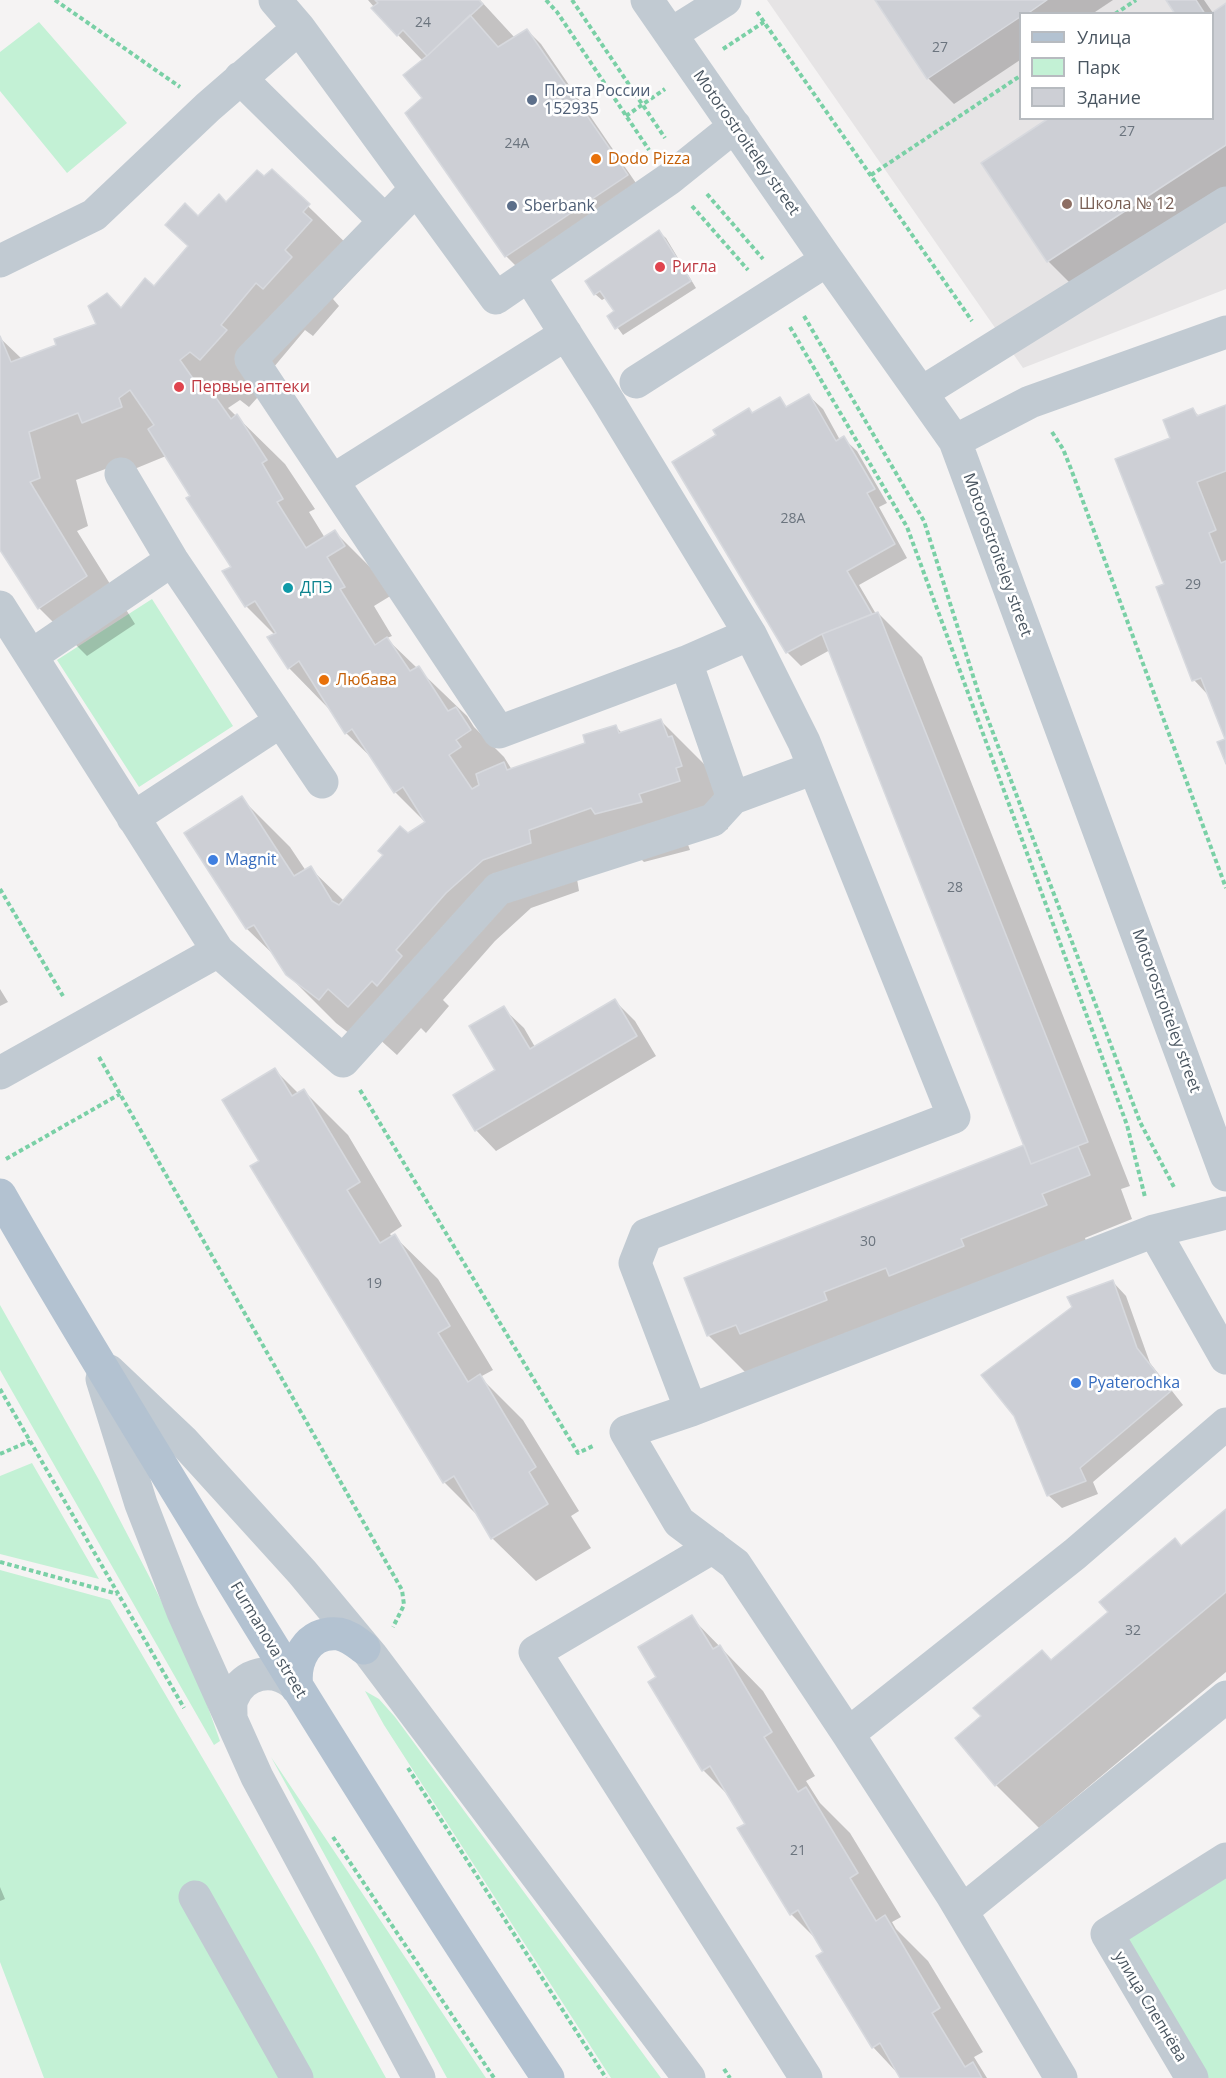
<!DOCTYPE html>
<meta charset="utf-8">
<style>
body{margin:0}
#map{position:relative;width:1226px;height:2078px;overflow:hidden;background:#f5f3f3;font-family:"Open Sans",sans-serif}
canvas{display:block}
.legend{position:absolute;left:1019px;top:12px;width:195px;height:108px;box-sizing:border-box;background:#fff;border:2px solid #b7bbc0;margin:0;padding:8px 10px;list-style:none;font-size:18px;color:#4a5661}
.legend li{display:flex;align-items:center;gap:12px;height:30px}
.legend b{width:30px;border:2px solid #b7bbc0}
</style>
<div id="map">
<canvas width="1226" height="2078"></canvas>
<ul class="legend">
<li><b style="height:8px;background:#b3c2d1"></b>Улица</li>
<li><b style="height:16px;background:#c3f1d5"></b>Парк</li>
<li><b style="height:16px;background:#cdcfd5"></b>Здание</li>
</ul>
</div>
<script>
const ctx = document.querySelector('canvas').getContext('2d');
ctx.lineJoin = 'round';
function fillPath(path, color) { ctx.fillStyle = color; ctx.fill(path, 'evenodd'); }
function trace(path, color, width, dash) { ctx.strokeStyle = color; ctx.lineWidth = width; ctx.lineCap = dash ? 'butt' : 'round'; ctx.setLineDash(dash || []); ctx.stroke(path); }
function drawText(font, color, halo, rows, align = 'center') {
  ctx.font = font + ' "Open Sans",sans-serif'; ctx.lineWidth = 5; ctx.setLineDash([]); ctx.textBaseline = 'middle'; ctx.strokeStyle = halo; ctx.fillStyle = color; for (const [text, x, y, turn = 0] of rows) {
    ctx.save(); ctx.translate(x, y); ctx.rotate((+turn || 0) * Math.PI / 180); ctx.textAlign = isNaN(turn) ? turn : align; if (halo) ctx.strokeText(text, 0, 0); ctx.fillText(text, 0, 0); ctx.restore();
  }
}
const education = new Path2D(`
 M767 0H1226V289L1023 368ZM1020 14H1212V118H1020Z`);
const green = new Path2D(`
 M39 22 127 123 67 173 0 91V52Z
 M152 599 233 726 139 787 57 660Z
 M0 1305 99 1480 150 1578 194 1668 220 1741 214 1745 0 1370Z
 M32 1463 99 1579 0 1554V1476Z
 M0 1570 110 1600 315 1950 386 2078H44L0 1962Z
 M365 1691 379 1699 395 1717 661 2078H611L384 1725Z
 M271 1757 486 2078H447Z
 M1226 1875V2078H1203L1126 1937Z`);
const shadow = new Path2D(`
 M368 0H480L515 38 527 30 541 44 640 189 519 269 506 256 424 98 423 61 398 35Z
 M877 0H1113L1092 14H1020V60L954 104 928 78Z
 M1168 0H1204L1213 13 1226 5V188L1074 287 1048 261 1212 118V14H1177Z
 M272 171 357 254 360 270 333 299 339 306 313 336 305 330 268 374 274 379 249 407 240 400 228 408 285 464 315 509 309 512 325 538 335 532 383 580 392 595 374 606 392 636 387 638 390 642 467 716 474 727 504 757 512 770 587 744 616 727 622 733 661 721 709 769 728 829 687 842 690 850 644 862 638 856 577 879 579 891 531 908 495 941 443 1000 449 1006 426 1033 421 1028 397 1055 377 1037 368 1048 336 1023 287 974 278 959 247 929 186 833 241 798 290 847 306 871 310 868 344 901 408 835 426 823 395 792 376 762 346 733 333 713 289 668 275 635 246 606 233 567 166 456 132 470 124 462 76 480 88 526 77 531 135 624 87 656 39 608 0 548V338L22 359 58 346 98 325 154 288 189 247 198 218 226 204 264 178Z
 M659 232 666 238 696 288 623 335 609 316 616 312 607 297 602 300 595 294Z
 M809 396 823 409 840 440 843 438 857 451 887 503 879 507 907 558 859 585 876 614 878 613 922 657 1130 1186 1121 1189 1132 1219 1085 1238 1089 1249 752 1379 709 1336 686 1278 1026 1146 830 650 801 666 787 652 753 415 779 399 788 408Z
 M1226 406V738L1209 696 1194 680 1166 585 1172 438 1193 410 1199 416Z
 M0 989 8 1002 0 1006Z
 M615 1001 635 1021 656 1056 496 1151 476 1130 455 1095 497 1071 503 1008 524 1028 535 1047Z
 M275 1070 299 1094 304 1091 348 1135 402 1226 390 1234 392 1237 394 1236 438 1279 493 1370 480 1377 523 1420 579 1511 571 1516 591 1548 536 1581 492 1538 482 1520 444 1482 261 1161Z
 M1113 1282 1126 1296 1150 1363 1183 1405 1093 1482 1098 1494 1062 1508 1048 1495 1074 1308Z
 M1226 1511V1672L1039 1828 996 1785 1052 1661Z
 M691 1617 763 1691 815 1776 806 1781 820 1803 850 1833 901 1917 892 1922 896 1929 928 1961 983 2052 974 2057 987 2078H902L873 2047 819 1942 791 1914 747 1825 730 1797 703 1770 658 1678Z
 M0 1887 5 1899 0 1901Z`);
const building = new Path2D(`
 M375 0H479L483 4 427 56 403 30 397 36 371 8 378 3Z
 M875 0H1047L1027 14H1020V17L927 79Z
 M1166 0H1196L1205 14H1175Z
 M1226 3V145L1047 262 981 163 1049 118H1212V14H1210Z
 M470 15 498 47 527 29 628 175 505 257 405 113 422 98 403 75 427 56Z
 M272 169 310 204 303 212 312 220 285 250 292 257 263 289 256 283 221 325 227 330 200 360 190 352 180 360 201 390 207 385 231 419 237 414 267 460 262 463 283 499 277 502 306 548 335 530 345 546 327 557 345 587 340 589 375 645 387 637 410 671 419 666 448 711 456 707 471 730 456 740 461 747 449 755 472 789 479 785 476 774 504 762 507 770 585 743 583 735 616 725 619 733 661 719 668 737 672 736 682 766 676 768 680 781 639 794 642 802 595 814 591 808 529 830 531 843 483 860 446 893 396 950 402 956 377 986 372 981 348 1007 328 989 319 1000 286 975 254 925 246 929 184 833 242 796 294 876 311 866 332 901 339 905 383 855 378 851 400 826 408 833 425 822 403 787 394 793 352 729 345 734 299 661 288 669 267 637 276 633 255 601 245 607 222 571 231 567 186 498 190 496 148 429 154 425 130 390 119 398 122 407 82 423 78 413 29 432 40 478 30 482 87 576 38 609 0 550V336L11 362 56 345 54 339 96 324 88 306 107 293 121 308 145 278 154 286 188 246 165 225 185 203 198 216 219 194 226 202 257 170 264 176Z
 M659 230 691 281 615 329 607 316 614 311 600 291 594 295 585 281Z
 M809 394 836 441 844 436 875 489 867 493 895 544 847 571 872 614 822 634 786 653 672 462 716 435 713 430 749 408 752 413 780 397 786 407Z
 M1226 405V471L1197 482 1216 530 1209 533 1221 563 1226 561V764L1217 742 1225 739 1201 678 1192 681 1156 587 1164 584 1115 459 1170 438 1163 420 1193 408 1197 416Z
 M878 612 1088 1142 1031 1164 822 634Z
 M615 999 637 1036 475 1131 453 1095 495 1070 469 1026 504 1006 530 1049Z
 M275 1068 292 1096 304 1089 360 1182 347 1190 380 1243 395 1234 450 1326 438 1333 468 1382 480 1374 536 1467 529 1472 548 1504 491 1539 454 1476 443 1483 250 1166 259 1161 222 1100Z
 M1024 1145 1031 1164 1078 1146 1090 1175 1042 1194 1047 1205 961 1239 964 1246 889 1276 886 1268 824 1292 827 1300 740 1334 736 1325 707 1336 684 1278Z
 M1113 1280 1137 1348 1171 1391 1080 1468 1086 1481 1047 1496 1014 1416 981 1375 1072 1307 1067 1297Z
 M1226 1509V1592L995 1786 955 1738 981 1716 973 1708 1042 1650 1051 1660 1108 1612 1099 1602 1175 1538 1181 1546Z
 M692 1615 713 1649 720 1645 772 1732 764 1737 798 1792 806 1787 858 1873 850 1878 876 1921 885 1915 940 2008 932 2013 965 2067 973 2062 982 2078H900L880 2043 872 2048 816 1956 823 1952 798 1910 790 1915 737 1828 745 1824 710 1766 702 1771 648 1682 656 1677 638 1647Z`);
const path = new Path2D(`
 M55 0 180 87
 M546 0 557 12 649 150
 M572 0 665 138
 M757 12 972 321
 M1115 14 1136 0
 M723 49 764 22
 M626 116 665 89
 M871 175 1020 76
 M707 194 763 259
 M692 206 748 270
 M804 316 924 521 981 701 1140 1122 1175 1189
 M790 327 907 527 1127 1125 1145 1197
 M1052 432 1063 449 1071 469 1226 888
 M0 889 63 996
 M99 1057 402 1590 404 1605 393 1627
 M360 1090 578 1453 595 1445
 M6 1159 120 1094
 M0 1389 184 1708
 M0 1454 30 1441
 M0 1562 118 1594
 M408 1768 606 2078
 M333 1837 494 2078
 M724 2069 730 2078`);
const minor = new Path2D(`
 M275 0 299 28 496 298 669 179 735 126
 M647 0 827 260 955 441 1226 1175
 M671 34 725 0
 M240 78 385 221
 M416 189 251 359 499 732 686 662 750 634
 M0 261 94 215 208 107 299 28
 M529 276 607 399 750 634 804 742 954 1117 646 1235 635 1263 691 1410
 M636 382 827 260
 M921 393 1226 203
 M955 441 1030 402 1226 332
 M121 474 172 560 322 782
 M332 481 566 334
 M0 607 218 951 343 1061 498 889 713 820 733 798 686 662
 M31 656 172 560
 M733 798 814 768
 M133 818 281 721
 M0 1073 218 951
 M1154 1231 1226 1358
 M109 1371 184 1442 302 1572 371 1655 689 2078
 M102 1379 141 1504 183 1612 257 1777 419 2078
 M713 1547 535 1652 806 2078
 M231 1716C231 1710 230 1702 233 1697 244 1672 273 1667 293 1683
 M848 1734 1075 1554 1226 1424
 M195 1897 297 2078
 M962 1911 1226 1697
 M1061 2078 952 1895 848 1734 735 1564 679 1522 626 1432 691 1410 1154 1231 1226 1213
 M1192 2078 1107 1934 1226 1859`);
const major = new Path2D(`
 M0 1195C69 1316 142 1434 215 1553 323 1730 433 1906 548 2078
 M297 1688C293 1661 307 1630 339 1634 349 1636 356 1642 364 1648`);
const markers = [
 [532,100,6,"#5c6f8a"],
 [596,159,6,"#e8710a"],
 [1067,204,6,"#8d6e63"],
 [512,206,6,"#5c6f8a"],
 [660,267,6,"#e0444e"],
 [179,387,6,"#e0444e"],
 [288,588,6,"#0f9aa8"],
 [324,680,6,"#e8710a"],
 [213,860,6,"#3f7fe0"],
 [1076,1383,6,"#3f7fe0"]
];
const numberNames = [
 ["24",423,23],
 ["27",940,48],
 ["27",1127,132],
 ["24А",517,144],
 ["28А",793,519],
 ["29",1193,585],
 ["28",955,888],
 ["30",868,1242],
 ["19",374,1284],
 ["32",1133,1631],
 ["21",798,1851]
];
const serviceNames = [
 ["Почта России",544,91],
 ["152935",544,109],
 ["Sberbank",524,206]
];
const streetNames = [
 ["Motorostroiteley street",746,143,55],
 ["Motorostroiteley street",997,555,70],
 ["Motorostroiteley street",1166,1011,70],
 ["Furmanova street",268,1640,59],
 ["улица Слепнёва",1150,2007,59]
];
const foodNames = [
 ["Dodo Pizza",608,159],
 ["Любава",336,680]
];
const educationNames = [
 ["Школа № 12",1079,204]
];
const healthNames = [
 ["Ригла",672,267],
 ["Первые аптеки",191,387]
];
const cultureNames = [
 ["ДПЭ",300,588]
];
const shopNames = [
 ["Magnit",225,860],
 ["Pyaterochka",1088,1383]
];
fillPath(education, '#e6e4e5');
fillPath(green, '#c3f1d5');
fillPath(shadow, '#0003');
fillPath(building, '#cdcfd5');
trace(building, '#d7d9de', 1.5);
trace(path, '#7ad0a6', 4, [4.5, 3]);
trace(minor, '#c1cad2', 33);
trace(major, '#b3c2d1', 33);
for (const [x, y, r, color] of markers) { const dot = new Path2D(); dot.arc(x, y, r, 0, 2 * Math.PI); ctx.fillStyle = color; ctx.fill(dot); trace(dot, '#fff', 2); }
drawText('14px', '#6b747e', null, numberNames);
drawText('16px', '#4e5e75', '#fff', serviceNames, 'left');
drawText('16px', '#4a5661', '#fff', streetNames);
drawText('16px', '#c56008', '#fff', foodNames, 'left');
drawText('16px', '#785e54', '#fff', educationNames, 'left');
drawText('16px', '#be3a42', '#fff', healthNames, 'left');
drawText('16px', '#0d838f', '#fff', cultureNames, 'left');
drawText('16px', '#366cbe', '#fff', shopNames, 'left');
</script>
